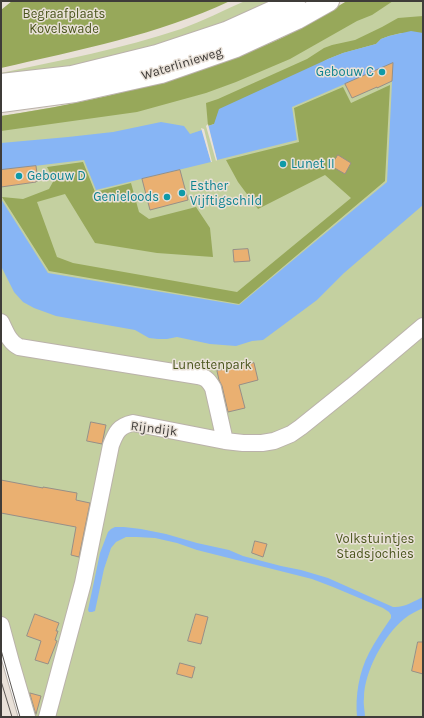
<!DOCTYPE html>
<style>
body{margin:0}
#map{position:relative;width:424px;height:718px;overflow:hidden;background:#e9e1d8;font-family:Karla,sans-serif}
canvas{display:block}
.frame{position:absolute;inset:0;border:2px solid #3f3c39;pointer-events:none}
</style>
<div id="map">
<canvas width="424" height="718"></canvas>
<div class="frame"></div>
</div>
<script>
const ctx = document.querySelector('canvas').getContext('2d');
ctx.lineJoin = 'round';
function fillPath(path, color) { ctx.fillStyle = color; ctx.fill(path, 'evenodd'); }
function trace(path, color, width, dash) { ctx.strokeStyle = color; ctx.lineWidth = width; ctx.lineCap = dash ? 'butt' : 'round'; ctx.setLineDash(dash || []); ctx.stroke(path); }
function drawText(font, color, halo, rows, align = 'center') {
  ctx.font = font + ' Karla,sans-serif'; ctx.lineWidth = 3; ctx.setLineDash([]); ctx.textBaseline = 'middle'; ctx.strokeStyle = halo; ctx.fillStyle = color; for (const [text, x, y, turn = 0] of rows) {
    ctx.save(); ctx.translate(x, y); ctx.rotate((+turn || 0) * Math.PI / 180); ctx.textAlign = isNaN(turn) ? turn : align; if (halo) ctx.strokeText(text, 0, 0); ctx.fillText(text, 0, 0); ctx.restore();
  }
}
const green = new Path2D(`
 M245 1H278L224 25 103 61 1 78V73C61 60 122 49 181 29 203 21 224 10 245 1Z
 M347 1H423V717H31L17 673 1 614V116C95 102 188 79 275 41 300 30 323 15 347 1Z`);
const forest = new Path2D(`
 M12 1H230C157 35 79 50 1 68V10Z
 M347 1H393L372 15 357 21 290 59 236 82 206 93 137 112 1 131V116C95 102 188 79 275 41 300 30 323 15 347 1Z
 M423 16V33H401L389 36 381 39 376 44 343 53 328 59 214 124 208 126 206 103 218 99 307 59 324 48 332 45 355 40 382 27 398 18Z
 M390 85 385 181 239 304 49 271 2 197 23 199 49 189 54 180 47 167 83 162 95 192 131 183 139 212 149 219 196 207 210 228 213 257 157 253 95 243 65 194 37 202 57 257 73 263 237 292 351 198 325 175 258 209 238 182 226 160 299 142 294 108 343 87 351 103Z`);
const water = new Path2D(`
 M411 31 423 33V205L344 273 317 300 263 340 252 341 236 346 210 344 177 337 167 339H158L149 338 135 330 56 316 34 308 23 302 14 292 1 266V199L48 273 239 305 387 182 393 63 292 107 297 140 217 160 208 126 214 124 219 109 328 59 343 53 376 44 381 39 389 36Z
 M161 122 184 126 190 134 202 130 211 162 96 190 84 160 1 170V143L68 137 113 132Z
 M115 527H124L141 529 166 534 197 543 229 550 243 556 281 566 301 570 328 578 393 607C404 608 414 601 423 597V608C417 611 410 614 404 619 384 635 364 672 364 698 363 704 365 711 365 717H357C355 696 359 672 369 653 375 641 383 630 391 618V615L389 612 383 608 333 587 312 579 197 550 177 543 155 538 137 537H126L116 542 111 548 104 569 95 611 92 612H89L88 610 100 553 108 532 111 529Z`);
const pier = new Path2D(`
 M208 124 217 160 216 161 206 126Z
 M201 128 204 129 212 162H211Z`);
const building = new Path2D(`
 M393 63 392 81 377 88V87L352 98 345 84Z
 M338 155 351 163 345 174 331 166Z
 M36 166 38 181H36V182L1 187V170Z
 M180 170 188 200 150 210 142 179Z
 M248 249 250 261 234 262 233 250Z
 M254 363 258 380 239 385 245 408 228 412 222 386 219 380 217 371Z
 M91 422 106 425 102 444 87 441Z
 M1 480 43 488V487L77 493 76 500 90 503 79 557 71 555 76 527 1 513Z
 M255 541 267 544 263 557 252 553Z
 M35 614 59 623 56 631H58L55 640 57 641 48 664 35 660 41 641 27 636Z
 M196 614 208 617 201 644 188 641Z
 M418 642H423V674L412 671Z
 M180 663 195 667 192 678 177 674Z
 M30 693 41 696 36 714Z`);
const minor = new Path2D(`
 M1 322C6 332 9 342 19 347L198 376C206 377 209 381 213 388L225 441
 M1 625 11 662 27 717
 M47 717 83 583 111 445C116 432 119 426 133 423L225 441 243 443H262L274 441 291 434 301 427 352 386 423 326`);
const major = new Path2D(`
 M1 84 72 76 157 55 226 32 295 1
 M1 102 75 92 161 73 236 47 297 19 329 1`);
const tram = new Path2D(`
 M1 650 20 717
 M1 681 12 717`);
const markers = [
 [382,72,4,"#0f9aa8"],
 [283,164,4,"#0f9aa8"],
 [19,176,4,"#0f9aa8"],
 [182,193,4,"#0f9aa8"],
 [167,197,4,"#0f9aa8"]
];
const parkNames = [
 ["Begraafplaats",64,14],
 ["Kovelswade",64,29],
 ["Lunettenpark",212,365],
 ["Volkstuintjes",375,539],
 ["Stadsjochies",375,554]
];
const streetNames = [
 ["Waterlinieweg",182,64,-17],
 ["Rijndijk",154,429,7]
];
const cultureNames = [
 ["Gebouw C",374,72,"right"],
 ["Lunet II",291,164],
 ["Gebouw D",27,176],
 ["Esther",190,186],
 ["Vijftigschild",190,201],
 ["Genieloods",159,197,"right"]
];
fillPath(green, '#c4d0a0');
fillPath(forest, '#97a85a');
fillPath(water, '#87b5f5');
fillPath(pier, '#e9e1d8');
fillPath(building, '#eab071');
trace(building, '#978f87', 1);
trace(minor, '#bab2aa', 18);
trace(major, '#bab2aa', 22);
trace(minor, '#fff', 16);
trace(major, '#fff', 20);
trace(tram, '#5c5854', 1);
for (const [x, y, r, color] of markers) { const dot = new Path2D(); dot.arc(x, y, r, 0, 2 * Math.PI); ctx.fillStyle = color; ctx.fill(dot); trace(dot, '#e9e1d8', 1.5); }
drawText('13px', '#4a551c', '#e9e1d8', parkNames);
drawText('13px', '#3f3c39', '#e9e1d8', streetNames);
drawText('13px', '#0d838f', '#e9e1d8', cultureNames, 'left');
</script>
